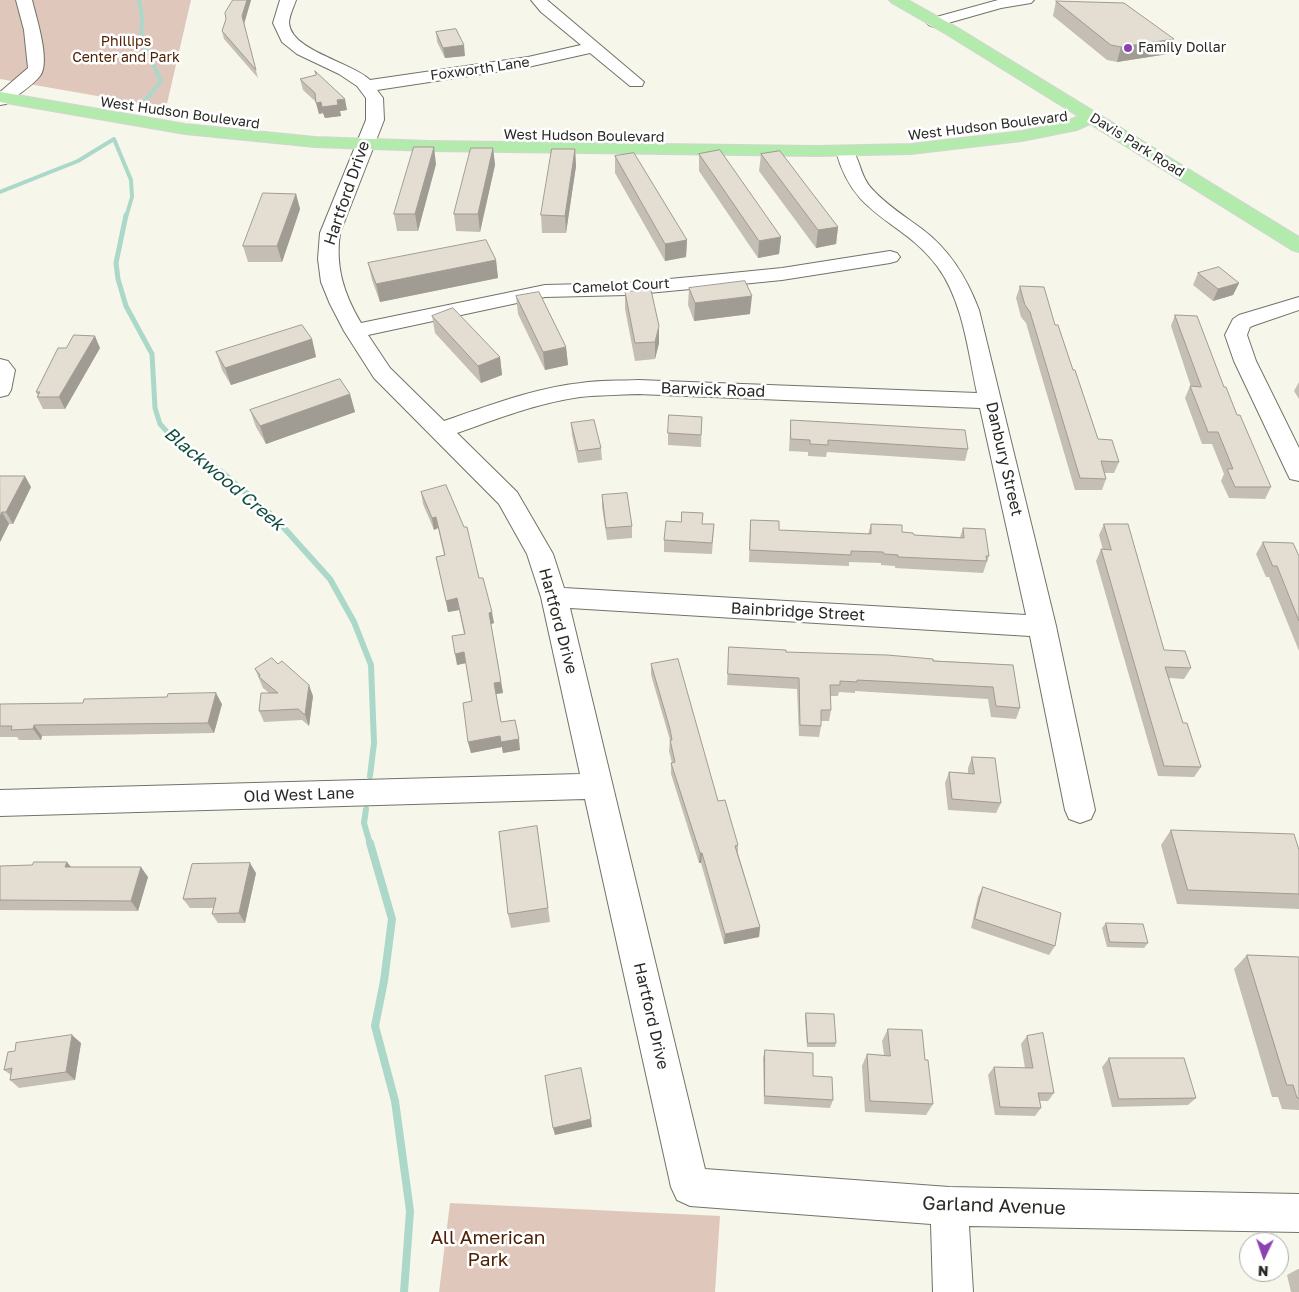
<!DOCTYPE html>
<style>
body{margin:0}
#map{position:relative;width:1299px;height:1292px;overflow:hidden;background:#f6f7ea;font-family:"Golos Text",sans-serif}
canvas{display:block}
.north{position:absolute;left:1239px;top:1232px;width:50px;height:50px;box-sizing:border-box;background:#fff;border:1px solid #a9aaa8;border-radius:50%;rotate:183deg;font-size:14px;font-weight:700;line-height:20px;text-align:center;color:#292a25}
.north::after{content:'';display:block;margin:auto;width:18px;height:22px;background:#8c41b2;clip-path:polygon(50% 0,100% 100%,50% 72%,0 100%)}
</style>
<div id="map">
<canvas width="1299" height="1292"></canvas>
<div class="north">N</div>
</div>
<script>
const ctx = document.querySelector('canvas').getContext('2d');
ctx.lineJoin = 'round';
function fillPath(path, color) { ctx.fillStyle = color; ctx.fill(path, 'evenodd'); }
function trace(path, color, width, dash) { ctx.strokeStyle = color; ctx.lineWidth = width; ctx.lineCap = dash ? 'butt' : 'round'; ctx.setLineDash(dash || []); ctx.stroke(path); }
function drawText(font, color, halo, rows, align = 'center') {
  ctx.font = font + ' "Golos Text",sans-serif'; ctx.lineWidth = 5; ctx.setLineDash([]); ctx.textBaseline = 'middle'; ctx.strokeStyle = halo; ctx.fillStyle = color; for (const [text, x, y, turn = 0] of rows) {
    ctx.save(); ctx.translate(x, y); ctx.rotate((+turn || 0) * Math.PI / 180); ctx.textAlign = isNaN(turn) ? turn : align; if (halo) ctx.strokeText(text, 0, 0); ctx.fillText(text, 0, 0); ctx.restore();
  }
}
const green = new Path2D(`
 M0 0H191L166 108 0 79Z
 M450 1203 720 1216 715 1292H439Z`);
const streamFar3 = new Path2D(`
 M139 0 142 17 141 38 161 81 144 102
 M0 192 78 161 114 139 131 180 132 197 126 217`);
const streamFar2 = new Path2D(`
 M126 215 116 263 118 279 126 306 152 354 155 408 160 424 171 436 222 472 245 492`);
const streamFar1 = new Path2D(`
 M244 491 276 519 330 579 354 622 371 665 374 743 370 776
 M366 809 364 823 370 844`);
const stream = new Path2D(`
 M370 843 392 919 384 981 375 1026 395 1101 410 1211 404 1292`);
const minor = new Path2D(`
 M16 0H32C36 17 51 62 40 76 31 87 17 95 6 104L0 105V92L28 68 24 30Z
 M280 0H296C294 6 289 16 289 23 291 51 352 62 370 80L528 57 581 45 541 12 531 0H547L644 82 642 86H630L590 53 528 67 377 90 383 98 384 120 340 233C335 267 344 294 361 323L545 285 627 283 722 274 782 268 890 251 897 253 900 257 897 261 890 263 782 280 722 286 627 295 545 297 368 335 390 368 444 421C488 406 534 388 581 383 600 380 619 381 638 380L977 393C968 351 963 301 937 266 901 218 854 219 836 151L839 147 845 146 851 147C861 161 860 178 874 191 888 206 906 217 922 229 950 250 967 278 979 310L1056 626 1095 810 1091 819 1080 823 1069 819 1065 810 1030 636 570 608 705 1169 949 1187 1299 1194V1232L969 1226 973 1292H933L931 1224 690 1206 677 1200 671 1187 585 799 0 816V790L580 774 541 597 527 554 499 504 374 378 344 331 330 304 321 282 318 259 320 233 366 120V98L357 86 339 74 297 54 282 42 273 23ZM638 394 980 408 1026 615 564 588 553 554 517 492 457 433C497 419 537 403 580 397 599 395 619 395 638 394Z
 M998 0H1034L1031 3 1001 8 934 27 929 25 926 22 929 19Z
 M1299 297V310L1255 325 1250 327 1247 335 1256 361 1299 448V481L1290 479 1287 473 1234 361 1225 335 1233 319 1239 315Z
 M0 359 8 361 15 370 11 390 8 395 0 397Z`);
const major = new Path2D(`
 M889 0H908L958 28 1299 237V252L1292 250 1090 124 1077 130 1022 141 911 154 817 156 430 151 315 147 185 134 0 102V92L185 124 315 137 430 141 817 146 911 144 1022 131 1066 122 1078 116 946 34 892 3Z`);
const wall = new Path2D(`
 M233 0H251L244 24 258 78 224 39 222 31Z
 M1056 1 1168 54 1117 62 1107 60 1053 16Z
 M436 32 465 56 445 58 437 42Z
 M300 79 347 110 340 111 341 116 325 118 323 113 319 114 317 103 303 90Z
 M493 148 495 165 480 232 456 231 454 214Z
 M575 149 576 166 566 233H542L541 215Z
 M699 154 781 237 779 254 758 258 699 171Z
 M761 154 838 227 836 244 816 248 759 171Z
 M615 156 687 240 686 257 665 261 615 173Z
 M436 164 418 231H397L394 214Z
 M296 194 300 209 282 262H248L243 246Z
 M496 260 498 278 380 302 372 280 368 263Z
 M1198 273 1239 283 1233 295 1213 301 1193 285Z
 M1020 286 1055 325 1073 370 1098 439 1119 462 1114 473H1105L1106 479 1102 490H1075L1026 323 1021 317 1016 298Z
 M689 288 750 314 694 321 688 305Z
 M625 292 659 343 655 359 635 361 625 309Z
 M516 296 566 347 568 365 545 370 518 314Z
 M1175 315 1224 387 1237 415 1271 487 1265 499 1229 498 1221 481 1224 474 1212 444H1202L1185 398 1190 386 1191 387 1171 326Z
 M432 316 500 357 502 375 481 383 435 333Z
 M312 339 316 357 231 385 222 370 216 352Z
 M100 348 65 409H43L37 397 38 396 36 392Z
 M1299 382V399L1294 391Z
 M350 394 355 412 266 444 256 427 250 410Z
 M702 417 701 447 668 445V433Z
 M791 420 968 449 965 461 827 452 826 457 808 456V452L789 451 790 432Z
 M571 423 601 448 602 460 578 463 572 435Z
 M0 476 31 487 13 524H9L0 542Z
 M421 492 479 578 494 623 491 624 503 693 496 694 501 722 520 750 503 753 502 747 471 753 468 742 472 701 466 663 457 665 464 634 459 610 448 612 436 557 444 555 438 528 434 530 423 504Z
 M602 495 632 526V538L607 540 602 507Z
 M751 520 779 530 868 534 871 524 914 535 960 537 963 528 989 556 983 573 895 568V566L881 565V563L849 562V566L749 562 750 532Z
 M702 524H714L712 554 664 552V540Z
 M1104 524 1164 650 1191 668 1184 679 1169 678 1183 723 1201 767 1194 777 1158 776 1096 561 1101 549 1103 550 1099 535Z
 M1263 542 1299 556V651L1269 577H1266L1256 554Z
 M729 647 786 652 1013 665 1020 708 1016 719 991 717 988 699 855 691V693L839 692 838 696H830L831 710 829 721H821V726L819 737 799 736 797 689 727 685Z
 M651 664 718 801 738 845V853L760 927 759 937 724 944 701 863H699L671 774V763H672L669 751 670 740 651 675Z
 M255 669 313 696 309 726 302 720 264 722 259 711 269 693 263 688Z
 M0 704H222L214 733 42 736 41 740H19L17 737H0Z
 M972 757 1001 803 996 813 948 810 945 783 949 772 968 773V768Z
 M537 826 550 922 511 928 508 914Z
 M1171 830 1299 850V909L1177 904 1161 845Z
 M0 866 71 867 148 877 138 911 0 910Z
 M256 873 245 923H218L212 914 214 908H190L183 899Z
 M983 887 1055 946 1049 955 971 928 978 897Z
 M1106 923 1148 943 1144 948 1107 947 1102 928Z
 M1247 955 1299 957V1110L1282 1109 1278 1097H1272L1234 969Z
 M806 1013 836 1043 835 1047H807L805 1017Z
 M888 1029 925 1060 933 1104 926 1115 865 1112 862 1066 867 1054 884 1055 882 1041Z
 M1027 1036 1054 1093 1048 1101H1040L1041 1108 1035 1116 995 1115 988 1075 994 1067 1025 1068 1021 1044Z
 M81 1043 75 1080 19 1088 10 1080 11 1075 4 1070Z
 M765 1050 813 1076 833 1100 830 1108 764 1104 763 1058Z
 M1109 1058 1196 1098 1188 1105 1112 1107 1102 1067Z
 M1298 1269H1299V1292H1291L1287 1275Z`);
const shadedWall = new Path2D(`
 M247 0H251L244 24 242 16Z
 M1174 39 1168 54 1117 62 1121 47Z
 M464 45 465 56 445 58 443 48Z
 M345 99 347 110 340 111 341 116 325 118 323 113 319 114 316 103Z
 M434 147 436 164 418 231 415 214Z
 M493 148 495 165 480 232 478 214Z
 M575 149 576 166 566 233 565 216Z
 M296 194 300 209 282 262 277 246Z
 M838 227 836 244 816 248 818 230Z
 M781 237 779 254 758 258 759 241Z
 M687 240 686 257 665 261V244Z
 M496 260 498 278 380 302 376 284Z
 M1239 283 1233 295 1213 301 1218 289Z
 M752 296 750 314 694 321 695 303Z
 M659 326V343L655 359V342Z
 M95 336 100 348 65 409 59 397Z
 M312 339 316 357 231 385 225 368Z
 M566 347 568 365 545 370 543 352Z
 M500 357 502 375 481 383 478 366Z
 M350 394 355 412 266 444 260 426Z
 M25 476 31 487 13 524 6 512Z
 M2 512 9 524 0 542V516Z
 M436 517 438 528 434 530 432 518Z
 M457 598 459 610 448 612 446 601Z
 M492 612 494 623 491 624 489 613Z
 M464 652 466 663 457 665 455 654Z
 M501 682 503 693 496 694 494 683Z
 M309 685 313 696 309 726 305 715Z
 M216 693 222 704 214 733 208 723Z
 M34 725 42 736 41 740 33 729Z
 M500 736 519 739 520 750 503 753 502 747 471 753 468 742Z
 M700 853H702L701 863H699Z
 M67 862 75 872 65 867Z
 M250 863 256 873 245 923 239 913Z
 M141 867 148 877 138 911 131 901Z
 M760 927 759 937 724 944 725 934Z
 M72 1035 81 1043 75 1080 66 1072Z
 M591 1119 592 1127 555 1135 553 1128Z`);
const building = new Path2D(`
 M233 0H247L242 16 256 70 222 31 226 19 225 13Z
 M1056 1 1124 3 1174 39 1121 47 1111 45Z
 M456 29 464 45 443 48 436 32Z
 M315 71 345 99 337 100 338 105 322 107 321 102 316 103 315 93 300 79 316 75Z
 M414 147H434L415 214H394Z
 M471 148H493L478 214H454Z
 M552 149H575L565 216 541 215Z
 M720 150 781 237 759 241 699 154Z
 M780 151 838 227 818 230 761 154Z
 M634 153 687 240 665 244 615 156Z
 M263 193 296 194 277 246H243Z
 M486 240 496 260 376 284 368 263Z
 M1219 267 1239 283 1218 289 1198 273Z
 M745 281 752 296 695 303 689 288Z
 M1020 286 1044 287 1055 325H1058L1073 370H1075L1098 439 1112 440 1119 462 1101 461 1106 479 1080 478 1030 312 1025 305Z
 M651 290 659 326 655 342 635 343 625 292Z
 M539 292 566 347 543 352 516 296Z
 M453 308 500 357 478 366 432 316Z
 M1175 315 1197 316 1224 387H1226L1237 415H1240L1271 487H1235L1227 469H1233L1218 432H1208L1190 386 1201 387Z
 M302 325 312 339 225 368 216 352Z
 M74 335 95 336 59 397H37L40 392H36L58 348H66Z
 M340 379 350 394 260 426 250 410Z
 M669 415 702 417 701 435 668 433Z
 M594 420 601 448 578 451 571 423Z
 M791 420 965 430 968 449 828 440V445L810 444V440L791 439Z
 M0 476H25L6 512H2L0 516Z
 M446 485 464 527H467L479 578H483L492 612 489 613 501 682 494 683 501 722 515 720 519 739 501 742 500 736 468 742 463 703 472 701 464 652 455 654 452 636 465 634 457 598 446 601 436 557 445 555 436 517 432 518 421 492Z
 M627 493 632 526 606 528 602 495Z
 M682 512 703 513 702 524H714L712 543 664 540 666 521 681 522Z
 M751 520 779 521V530L871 534V524L902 525V532L913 533 914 535 964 538 963 528 985 529 989 556H986L987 561 898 557V555L884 554 883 552 851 551V555L750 550Z
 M1104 524H1128L1164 650 1185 651 1191 668 1165 667 1183 723H1187L1201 767 1164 766 1101 549 1111 550Z
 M1263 542 1293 543 1299 556V621L1277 566H1273Z
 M729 647 786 650V652L887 655 933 659V661L1013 665 1020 708 996 706 993 687 857 680V682L840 681V685H830L831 710H821V726L800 725 799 678 728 674Z
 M272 658 278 664 282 661 309 685 305 715 298 709 259 711 261 693H278L259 677 260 675 255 669Z
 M678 659 718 801 725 800 738 845 735 846 760 927 725 934 702 853H700L671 763 675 762 670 740H672L670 729 651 664Z
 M216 693 208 723 34 725 33 729 11 730 12 726H0V704L83 703 84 699 167 697 168 694Z
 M972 757 995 758 1001 803 952 799 949 772 974 774Z
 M537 826 548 908 508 914 499 832Z
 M1171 830 1294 834 1299 850V894L1188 890Z
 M34 862H67L65 867H141L131 901 0 900V866L32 865Z
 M250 863 239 913 212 914 216 898 183 899 192 864Z
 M983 887 1061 913 1055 946 975 919Z
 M1106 923 1143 924 1148 943 1110 942Z
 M1247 955 1299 957V1098H1297L1293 1085H1287Z
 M806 1013 834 1014 836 1043H808Z
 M888 1029 922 1030 925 1060H928L933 1104 870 1101 867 1054 890 1056Z
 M1043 1033 1054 1093H1038L1041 1108 1000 1107 994 1067 1033 1068 1027 1036Z
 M72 1035 66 1072 10 1080 12 1068 4 1070 8 1052 15 1051 16 1043Z
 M765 1050 813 1053V1076L832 1077 833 1100 765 1096Z
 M1109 1058H1184L1196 1098 1119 1099Z
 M581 1068 591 1119 553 1128 545 1076Z`);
const markers = [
 [1128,48,5,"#8c41b2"]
];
const farParknames = [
 ["Phillips",126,42],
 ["Center and Park",126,58]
];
const farPoinames = [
 ["Family Dollar",1138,48]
];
const farStreetnames = [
 ["Foxworth Lane",480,69,-8],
 ["West Hudson Boulevard",180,113,8],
 ["West Hudson Boulevard",988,126,-7],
 ["West Hudson Boulevard",584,136,1],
 ["Davis Park Road",1137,145,32],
 ["Camelot Court",621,286,-3]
];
const streetNames = [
 ["Hartford Drive",347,193,-71],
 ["Barwick Road",713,390,2],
 ["Danbury Street",1004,459,77],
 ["Bainbridge Street",798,612,3],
 ["Hartford Drive",558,621,75],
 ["Old West Lane",299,795,-2],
 ["Hartford Drive",651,1016,77]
];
const waterNames = [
 ["Blackwood Creek",224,479,40]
];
const nearStreetnames = [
 ["Garland Avenue",994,1206,2]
];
const nearParknames = [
 ["All American",488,1238],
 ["Park",488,1260]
];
fillPath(green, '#e0c7bc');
trace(streamFar3, '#abd8c9', 4);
trace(streamFar2, '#abd8c9', 5);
trace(streamFar1, '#abd8c9', 6);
trace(stream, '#abd8c9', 8);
trace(minor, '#727368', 2);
trace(major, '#d4d4d3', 2);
fillPath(minor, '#fff');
fillPath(major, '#b3ebad');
fillPath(wall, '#c4beb5');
fillPath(shadedWall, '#a09b93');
fillPath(building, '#e4ddd2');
trace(building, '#a09b93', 1);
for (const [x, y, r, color] of markers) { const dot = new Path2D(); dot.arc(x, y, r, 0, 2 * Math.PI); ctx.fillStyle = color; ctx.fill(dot); trace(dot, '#fff', 2); }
drawText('14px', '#502104', '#fff', farParknames);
drawText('14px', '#292a25', '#fff', farPoinames, 'left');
drawText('14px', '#292a25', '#fff', farStreetnames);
drawText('16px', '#292a25', '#fff', streetNames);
drawText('italic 18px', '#124e40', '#fff', waterNames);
drawText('19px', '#292a25', '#fff', nearStreetnames);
drawText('19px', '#502104', '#fff', nearParknames);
</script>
